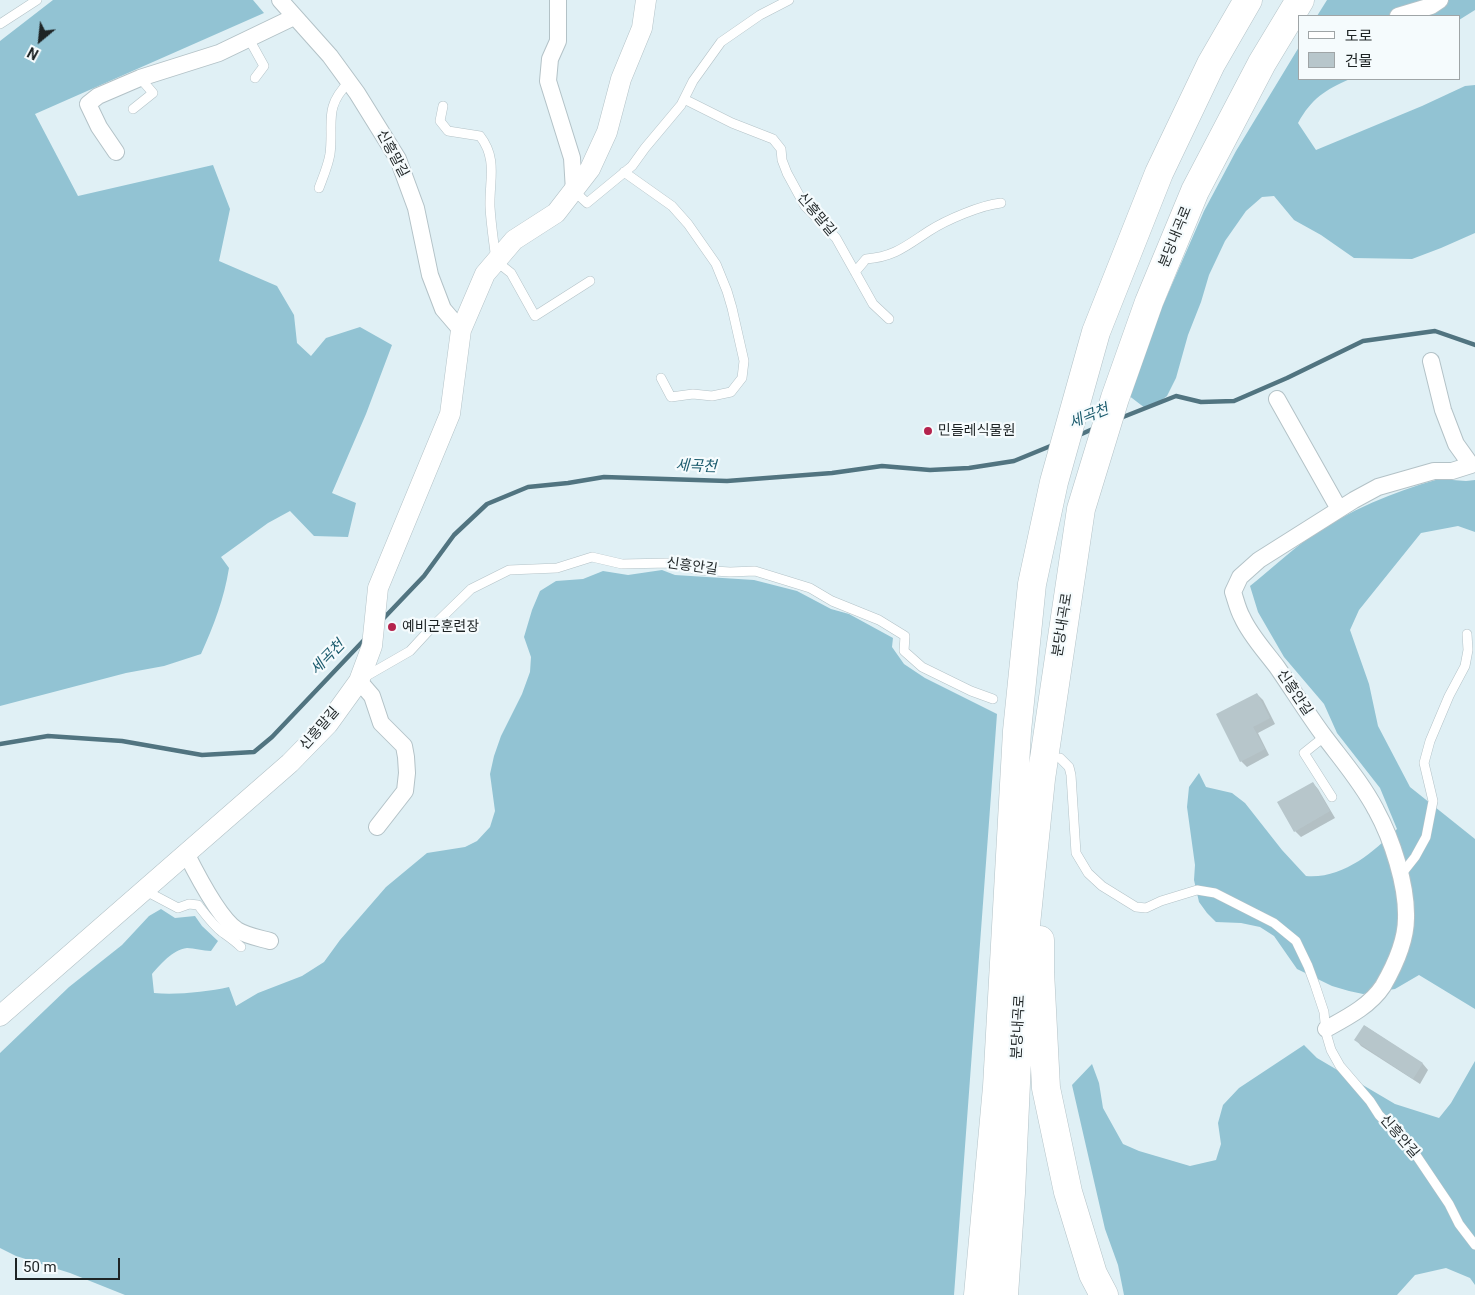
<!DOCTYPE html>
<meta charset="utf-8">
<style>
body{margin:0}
#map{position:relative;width:1475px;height:1295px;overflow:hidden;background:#e0f0f5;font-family:Roboto,"Noto Sans KR",sans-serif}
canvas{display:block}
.legend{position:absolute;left:1298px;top:15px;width:162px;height:65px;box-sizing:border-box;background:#f5fbfd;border:1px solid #9fa5a7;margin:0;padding:6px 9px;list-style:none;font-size:15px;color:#1e2425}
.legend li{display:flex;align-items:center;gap:10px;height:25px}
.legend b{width:25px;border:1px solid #9fa5a7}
.north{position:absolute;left:15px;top:15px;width:50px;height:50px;-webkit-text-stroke:4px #f5fbfd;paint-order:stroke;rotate:208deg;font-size:14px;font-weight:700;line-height:20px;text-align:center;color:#1e2425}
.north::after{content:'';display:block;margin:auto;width:18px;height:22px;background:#1e2425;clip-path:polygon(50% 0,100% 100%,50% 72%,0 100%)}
.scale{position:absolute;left:15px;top:1258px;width:105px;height:22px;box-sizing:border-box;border:2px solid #1e2425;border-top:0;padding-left:6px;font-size:15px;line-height:18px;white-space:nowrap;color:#1e2425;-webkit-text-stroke:4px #f5fbfd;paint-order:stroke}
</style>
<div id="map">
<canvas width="1475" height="1295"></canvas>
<ul class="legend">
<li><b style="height:6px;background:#fff"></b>도로</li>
<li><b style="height:14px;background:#b7c6cb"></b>건물</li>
</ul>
<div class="north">N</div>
<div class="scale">50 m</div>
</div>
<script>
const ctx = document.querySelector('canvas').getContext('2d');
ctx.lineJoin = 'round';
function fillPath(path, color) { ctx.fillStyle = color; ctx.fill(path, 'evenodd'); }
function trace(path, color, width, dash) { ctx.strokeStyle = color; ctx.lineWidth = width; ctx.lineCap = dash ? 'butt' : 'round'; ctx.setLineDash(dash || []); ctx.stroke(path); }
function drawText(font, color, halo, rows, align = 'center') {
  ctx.font = font + ' Roboto,"Noto Sans KR",sans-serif'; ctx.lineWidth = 4.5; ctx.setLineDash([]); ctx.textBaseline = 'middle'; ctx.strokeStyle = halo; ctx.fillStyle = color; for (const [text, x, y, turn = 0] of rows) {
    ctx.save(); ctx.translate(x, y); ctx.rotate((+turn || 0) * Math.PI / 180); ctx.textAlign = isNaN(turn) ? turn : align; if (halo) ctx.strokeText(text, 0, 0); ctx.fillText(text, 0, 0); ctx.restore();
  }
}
const forest = new Path2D(`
 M53 0H253L264 13 35 114 78 196 213 165 230 209 219 261 277 286 294 315 297 343 311 356 326 338 360 327 392 345 366 414 332 493 356 503 348 537 314 536 290 511 268 523 221 557 229 568C224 599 214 625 201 654L164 666 126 673 0 706V41Z
 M1327 0H1475V10L1459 20V16H1317Z
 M1299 47V79H1350C1325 90 1312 98 1298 123L1316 150 1422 106 1465 86 1475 85V233L1441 248 1412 259 1354 258 1321 235 1294 220 1274 196 1262 197 1246 211 1225 241 1209 275 1201 302 1188 335 1176 378 1167 396 1154 406 1145 408 1128 395 1159 314 1204 211 1236 151Z
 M1439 479 1466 481 1475 480V532L1458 526 1421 533 1359 610 1350 630 1369 684 1378 726 1410 787 1475 839V1009L1419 975 1395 989 1363 994 1349 991 1332 986 1297 969 1274 936 1260 927 1241 923 1216 922 1207 913 1199 902 1194 880 1195 865 1187 807 1189 787 1199 773 1206 787 1232 793 1245 803 1282 850 1306 876C1343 879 1372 853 1397 829L1380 788 1337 733 1324 704 1284 657 1258 612 1250 586C1270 570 1289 552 1310 537 1349 510 1393 492 1439 479Z
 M662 570 675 575 754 580 797 591 831 609 849 614 893 638 892 647 904 664 925 678 997 714 954 1295H125L70 1273 16 1256 0 1248V1053L69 987 122 945 149 916 161 909 175 918 195 916 202 926 218 941 211 951C203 951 194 948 187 948 172 950 161 964 152 974L154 993C176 995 207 992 229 987L236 1006 258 993 302 976 324 962 340 940 386 887 427 853 465 847 477 841 490 827 495 811 490 774 494 756 501 736 522 694 530 672 531 657 524 637 532 610 540 591 556 581 583 579 603 571 628 575Z
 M1304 1045 1317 1058 1395 1104 1439 1118 1451 1103 1475 1061V1285L1470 1278 1446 1268 1415 1275 1397 1295H1124L1118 1265 1105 1229 1072 1085 1092 1064 1099 1083 1103 1108 1123 1144 1139 1151 1190 1166 1216 1160 1221 1144 1218 1123 1223 1105 1239 1088Z`);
const shadow = new Path2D(`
 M1257 694 1263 700 1275 724 1258 733 1269 755 1247 767 1241 761Z
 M1313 783 1318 789 1335 818 1301 837 1295 831Z
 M1365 1026 1423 1064 1428 1070 1420 1084 1361 1046 1356 1040Z`);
const stream = new Path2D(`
 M1118 419 1176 396 1201 402 1234 401 1287 378 1363 341 1435 331 1475 345
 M1077 436 1095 428
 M382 620 424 576 454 535 487 504 528 487 568 483 604 477 727 481 832 473 882 466 930 470 969 468 1014 461 1053 445
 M0 744 48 736 122 741 202 755 254 752 272 737 365 639`);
const building = new Path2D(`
 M1257 693 1270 718 1253 727 1265 749 1240 762 1216 714Z
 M1313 782 1330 811 1294 832 1277 802Z
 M1364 1025 1423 1063 1413 1079 1354 1040Z`);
const service = new Path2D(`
 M0 24 37 0
 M249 39 264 66 255 78
 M684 99 732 123 773 139 781 149 782 160 787 173 805 206 836 238 873 304 889 319
 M443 106 440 121 448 131 480 136C498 159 489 181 490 207 491 225 494 243 496 261L511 273 535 316 590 281
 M133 109 153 93 140 78
 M624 172 672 206 688 224 716 264 727 291 732 308 744 361 742 378 731 392 712 396 693 394 671 397 661 378
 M319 188C323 177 328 166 330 154 334 123 323 108 349 82
 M574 191 587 203 632 166 645 148 681 105 693 81 721 42 760 15 789 0
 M855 272 866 259C894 257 906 246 929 231 946 220 981 205 1001 203
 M363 678 410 651 433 626 471 589 509 570 557 568 592 557 622 564 669 563 699 570 730 572 755 571 810 588 832 601 879 620 905 636 904 651 922 667 971 691 993 699
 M1324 737 1304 753 1332 797
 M1060 758 1069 767 1071 775 1076 853 1088 873 1102 886 1136 907 1146 908 1161 901 1197 890 1215 893 1274 923 1296 941 1308 966 1315 985 1324 1012 1326 1033 1331 1050 1340 1066 1370 1101 1379 1115 1412 1149 1449 1204 1459 1224 1475 1245
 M1400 876 1415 857 1426 837 1433 801 1424 763 1430 741 1449 696 1465 666 1468 650 1467 634
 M144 890 178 908 189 904 198 905C205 914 213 925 222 932 229 937 235 941 241 947`);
const minor = new Path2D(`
 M280 0 330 56 357 93 398 159 416 208 430 275 443 309 461 330
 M558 0V41L550 59 548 81 572 158 574 191
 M1398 16 1431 6 1440 0
 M116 152 99 127 88 104 98 96 140 78 219 53 294 17
 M1277 399 1339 509
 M359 681 372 696 381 723 404 746 406 757 407 773 405 791 377 827
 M186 853C196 873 219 918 237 930 247 936 259 938 270 941
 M1326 1029C1346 1018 1370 1006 1383 986 1394 967 1406 940 1406 918 1407 885 1392 839 1376 810 1362 783 1342 760 1324 736 1307 713 1293 690 1277 667 1265 651 1250 635 1242 617 1238 610 1236 601 1233 592L1240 577 1259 560 1354 500 1378 487 1434 471H1452L1471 465 1456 444 1443 410 1431 361`);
const tertiary = new Path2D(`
 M0 1016 290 763 328 724 359 681 372 646 378 588 450 414 461 330 485 274 514 240 556 213 590 169 607 132 621 79 642 28 646 0`);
const trunk = new Path2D(`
 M1040 940V971L1046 1088 1068 1192 1093 1274 1104 1295
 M978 1295 997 1087 1017 731 1032 584 1054 482 1096 332 1159 173 1211 64 1248 0
 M1004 1295 1011 1193 1021 973 1041 779 1081 509 1115 398 1149 302 1195 191 1262 63 1300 0`);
const markers = [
 [928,431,5,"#b4234d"],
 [392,627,5,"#b4234d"]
];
const streetNames = [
 ["신흥말길",392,154,62],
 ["신흥말길",816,215,50],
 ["분당내곡로",1176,237,-68],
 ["신흥안길",692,567,8],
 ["분당내곡로",1063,625,-81],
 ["신흥안길",1294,693,56],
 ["신흥말길",320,729,-49],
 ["분당내곡로",1019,1027,-87],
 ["신흥안길",1399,1137,49]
];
const poiNames = [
 ["민들레식물원",938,431],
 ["예비군훈련장",402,627]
];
const waterNames = [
 ["세곡천",1089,417,-22],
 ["세곡천",696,467,2],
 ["세곡천",328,658,-46]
];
fillPath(forest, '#92c3d3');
fillPath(shadow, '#0003');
trace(stream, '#517480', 4.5);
fillPath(building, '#b7c6cb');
trace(service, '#b3c2c7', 10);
trace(minor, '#b3c2c7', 18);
trace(tertiary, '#b3c2c7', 21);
trace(trunk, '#b3c2c7', 29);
trace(service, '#fff', 9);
trace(minor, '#fff', 16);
trace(tertiary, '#fff', 20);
trace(trunk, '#fff', 28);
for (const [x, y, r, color] of markers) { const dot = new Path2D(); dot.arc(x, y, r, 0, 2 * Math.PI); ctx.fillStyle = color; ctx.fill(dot); trace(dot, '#f5fbfd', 2); }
drawText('14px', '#1e2425', '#f5fbfd', streetNames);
drawText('14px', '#1e2425', '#f5fbfd', poiNames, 'left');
drawText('italic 15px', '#1b5b6d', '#f5fbfd', waterNames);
</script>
